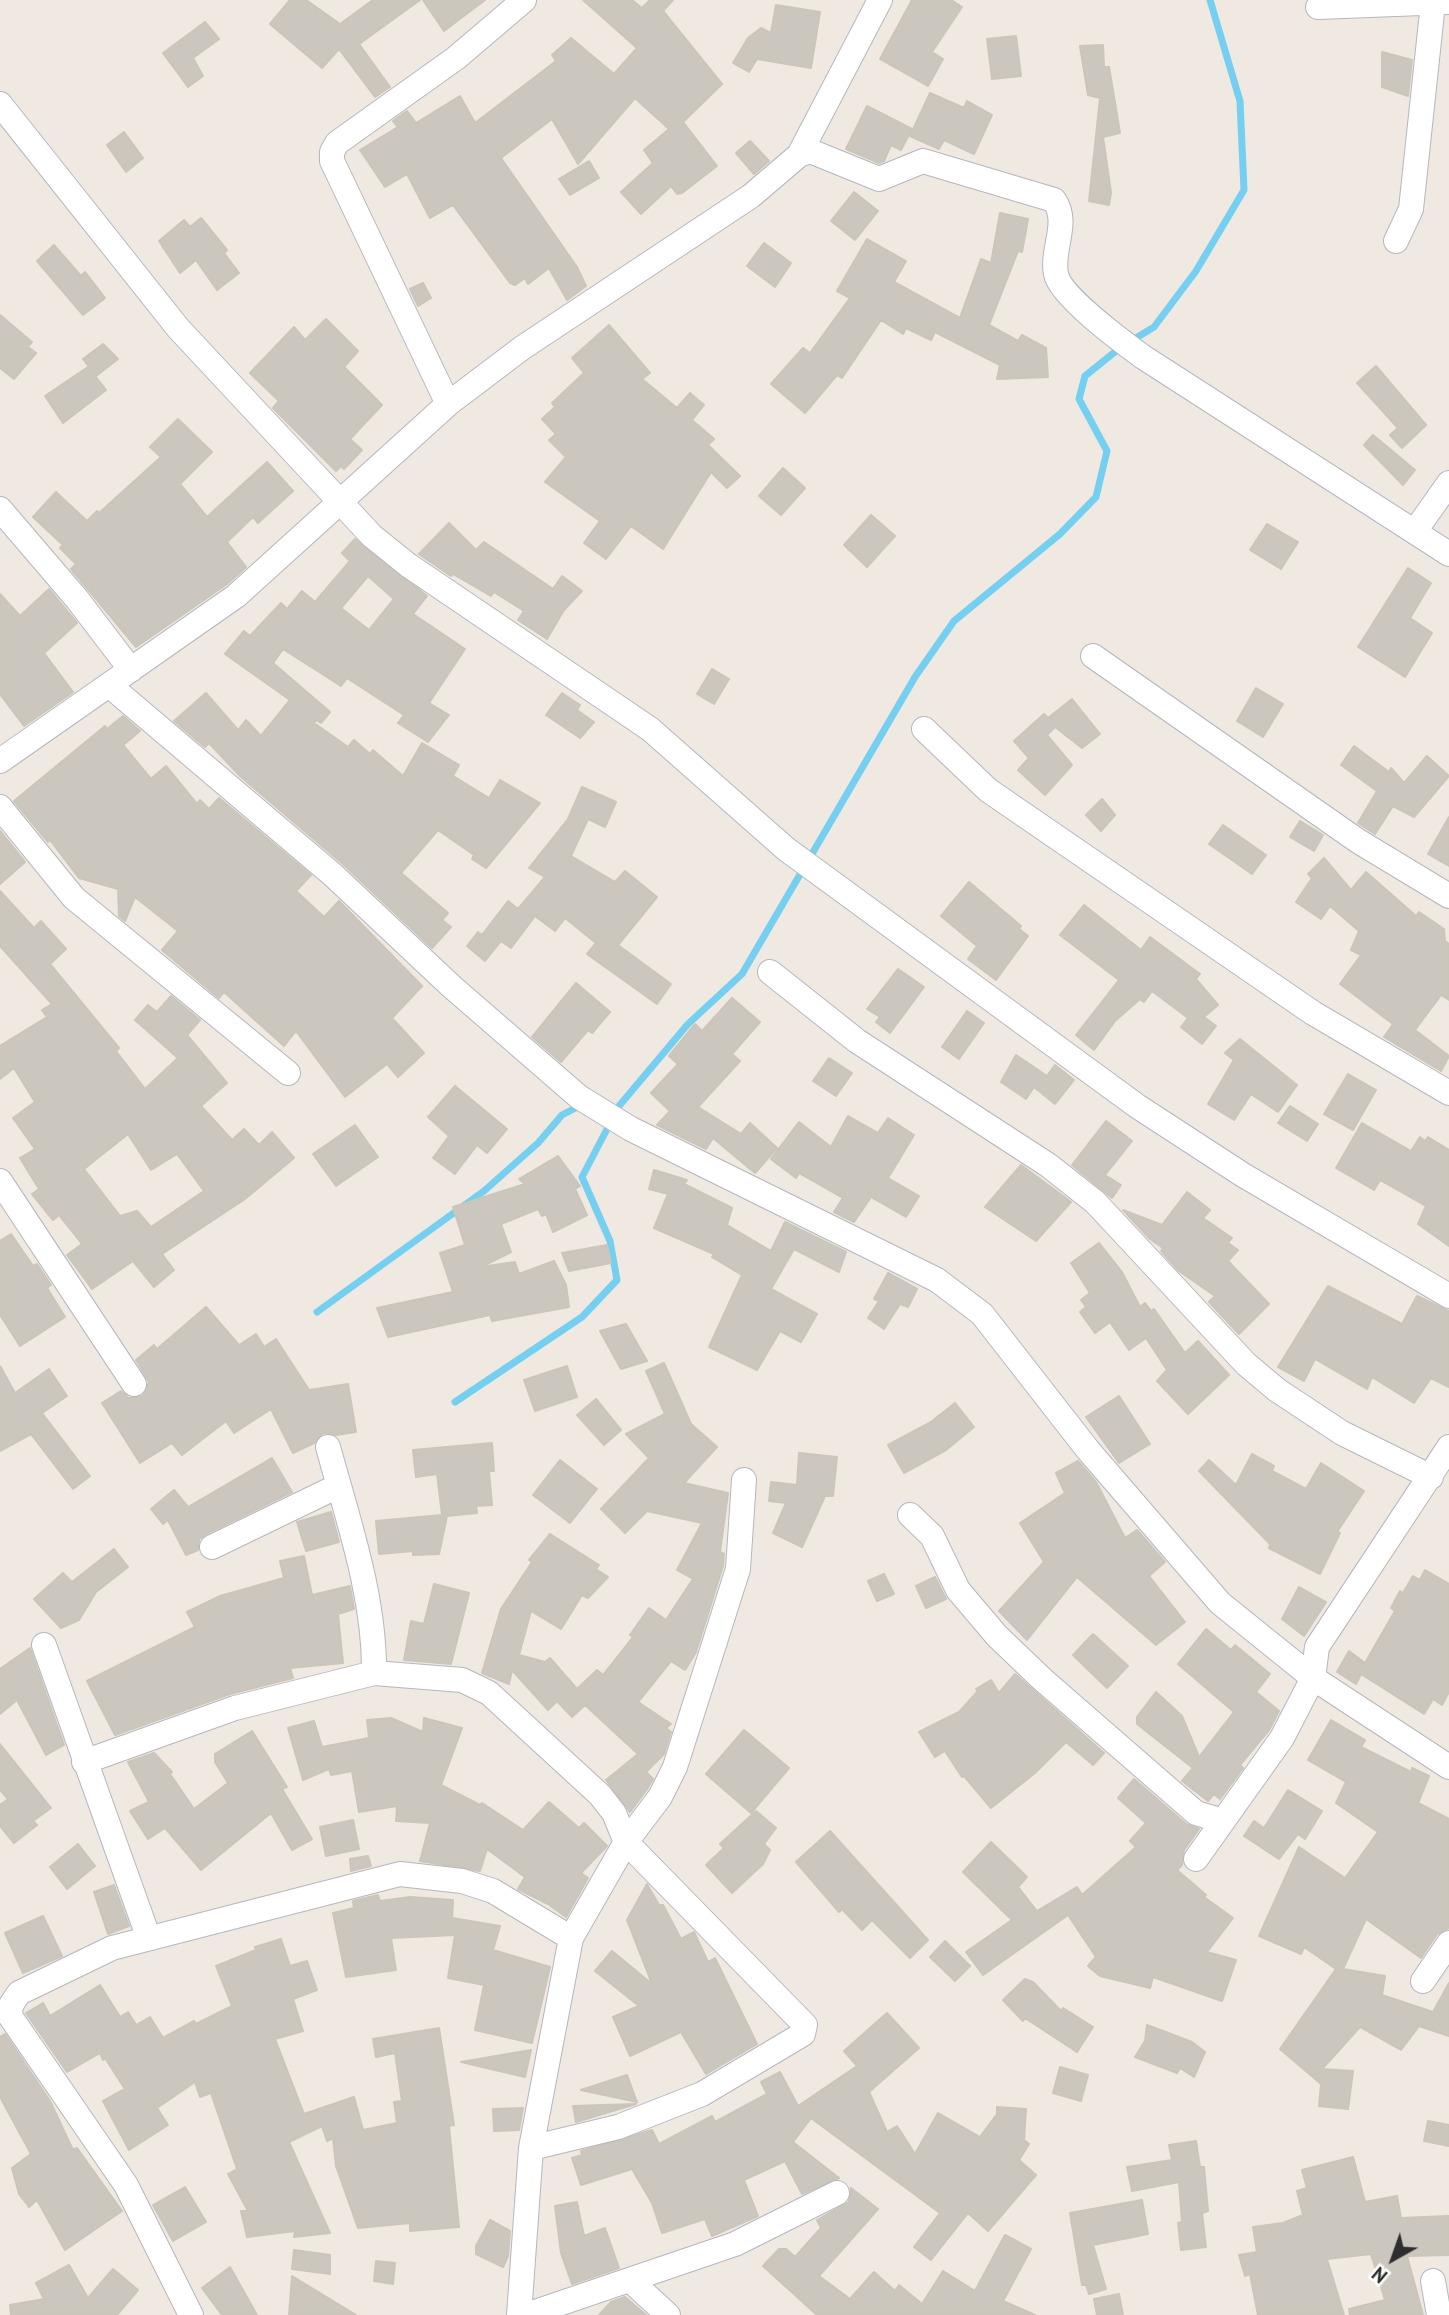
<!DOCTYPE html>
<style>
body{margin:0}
#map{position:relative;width:1449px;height:2315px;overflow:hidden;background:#efe9e1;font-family:"PT Sans",sans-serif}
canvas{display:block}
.north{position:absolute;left:1358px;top:2224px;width:70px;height:70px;-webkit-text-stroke:5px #fff;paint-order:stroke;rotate:220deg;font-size:19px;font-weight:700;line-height:28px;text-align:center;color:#2e2e2e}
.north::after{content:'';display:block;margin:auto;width:24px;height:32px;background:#2e2e2e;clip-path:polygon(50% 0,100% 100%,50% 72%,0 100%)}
</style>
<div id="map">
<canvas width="1449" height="2315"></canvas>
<div class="north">N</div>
</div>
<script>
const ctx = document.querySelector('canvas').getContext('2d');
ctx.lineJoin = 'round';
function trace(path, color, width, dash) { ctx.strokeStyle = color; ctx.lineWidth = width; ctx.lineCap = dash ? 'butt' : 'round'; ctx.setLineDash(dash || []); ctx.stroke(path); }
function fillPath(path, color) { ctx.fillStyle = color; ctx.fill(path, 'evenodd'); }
const stream = new Path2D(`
 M1131 341 1154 327 1196 271 1244 190 1240 101 1210 0
 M317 1312 484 1191 538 1143 562 1115 583 1104
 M455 1402 582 1317 617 1280 610 1241 582 1177 619 1106 688 1024 742 974 915 677 954 621 1060 534 1096 497 1107 451 1079 399 1085 376 1121 347`);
const building = new Path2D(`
 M290 0H306L340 24 373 0H420L359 44 390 87 375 97 339 49 322 68 270 24Z
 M423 0H485L444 31Z
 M583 0H632L642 8 650 0H673L663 11 722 84 683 122 717 166 682 193 677 194 671 186 641 214 621 192 653 163 644 150 669 129 635 98 578 164 552 119 501 158 577 267 586 286 567 300 549 268 528 284 525 278 515 285 510 283 453 205 430 218 407 174 385 187 360 150 398 127 393 121 407 111 416 123 460 96 475 123 556 61 552 55 571 38 614 74 637 48Z
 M912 0H951L962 7 932 52 943 59 928 86 880 59Z
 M776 5 820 12 811 68 757 59 749 72 733 63 748 38 761 28 771 33Z
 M205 22 219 39 193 58 203 76 188 87 163 53Z
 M1016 36 1021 76 992 79 987 39Z
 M1103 45 1104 67H1109L1120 133 1103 137 1111 193 1109 205 1089 201 1100 98 1088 95 1080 46Z
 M1382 52 1412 60 1408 96 1382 87Z
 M930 93 964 108 967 101 992 115 974 154 944 140 939 149 910 136Z
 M867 106 912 129 901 150 891 145 884 161 879 163 846 149Z
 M124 132 143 158 126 172 107 145Z
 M750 141 769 161 754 174 736 153Z
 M589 161 599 178 570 195 559 179Z
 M854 192 878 211 855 240 831 221Z
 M1000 213 1028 219 1022 252 1018 251 989 325 1018 341 1022 335 1046 348 1048 377 997 379 1000 365 935 332 931 340 906 328 903 334 881 320 842 378 837 375 805 413 771 384 803 348 810 353 850 298 837 291 867 239 906 261 894 282 960 318 981 259 991 263Z
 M201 218 227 250 224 253 239 273 217 290 196 260 180 273 159 241 184 220 190 227Z
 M764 243 791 263 775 287 747 266Z
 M54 245 81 276 85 272 105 298 83 315 37 261Z
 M423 283 431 298 418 306 410 289Z
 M0 315 32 342 28 347 36 353 14 379 0 368Z
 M326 319 358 351 344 367 382 405 350 439 362 450 344 469 341 466 336 471 273 408 279 401 250 373 294 327 305 340Z
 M609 325 650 373 642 379 677 408 690 393 704 405 692 420 714 439 708 445 740 476 727 488 711 472 663 549 631 526 606 559 584 543 600 521 545 482 566 457 549 440 556 434 542 419 555 407 552 403 584 373 572 358Z
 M103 344 118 359 96 376 83 359Z
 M1376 366 1426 425 1402 448 1390 435 1398 428 1357 383Z
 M88 367 106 390 63 423 45 396Z
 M178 419 212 452 180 484 207 517 267 462 293 491 258 523 253 517 227 542 246 567 227 584 136 647 71 569 76 564 60 548 63 545 33 517 56 492 87 521 97 511 99 513 161 457 150 447Z
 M1373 435 1415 470 1403 485 1364 445Z
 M783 468 805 488 781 515 759 496Z
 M871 515 895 536 867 567 844 545Z
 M449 523 476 550 484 542 553 589 562 576 582 591 564 610 547 639 518 620 524 611 494 592 491 596 453 574 451 576 419 554Z
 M1267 524 1298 542 1281 569 1250 550Z
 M355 539 427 596 413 614 465 649 429 703 449 715 428 742 398 723 404 715 347 678 341 686 283 649 273 663 330 712 321 723 316 720 314 723 348 747 354 740 370 754 373 750 403 776 422 743 459 765 453 776 489 798 500 780 540 803 486 868 472 859 474 855 438 830 401 873 448 913 442 920 451 927 432 948 343 864 240 776 209 743 205 747 174 721 206 693 238 730 246 720 261 736 290 700 225 654 244 631 250 636 281 603 287 609 302 591 315 602 350 561 342 553ZM368 576 394 599 369 630 341 608Z
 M1408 568 1431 583 1410 618 1432 633 1405 677 1358 647Z
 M49 589 77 623 44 653 73 692 24 726 0 694V594L20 616Z
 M712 669 729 679 714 704 697 694Z
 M1256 688 1283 704 1263 737 1237 721Z
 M562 693 580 705 577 710 594 722 580 738 546 715Z
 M1072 699 1100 734 1082 748 1055 727 1047 735 1072 765 1045 795 1018 770 1029 758 1014 741 1044 714 1048 718Z
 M123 716 140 731 123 745 151 779 166 766 197 804 200 800 209 809 219 798 311 875 296 891 324 917 339 901 422 986 392 1018 424 1053 398 1077 387 1064 345 1097 296 1031 284 1046 224 992 219 998 162 950 178 931 135 897 125 921 119 916 118 889 79 878 50 840 48 842 14 801 105 726 107 729Z
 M1354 746 1389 772 1391 768 1404 783 1427 756 1449 776 1414 817 1393 806 1375 834 1358 823 1377 791 1341 765Z
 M582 787 616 802 605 827 588 819 571 856 615 882 625 871 657 897 618 945 671 984 657 1004 587 954 596 943 565 918 555 931 535 916 511 948 501 941 485 961 467 946 478 932 482 935 508 901 518 909 545 877 529 868 568 819Z
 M1102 799 1115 815 1101 831 1086 815Z
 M1449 817V866L1428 854Z
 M1300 821 1323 835 1314 851 1290 837Z
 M1223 825 1266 855 1252 874 1209 844Z
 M0 831 25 862 0 884Z
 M1324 858 1351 890 1366 872 1416 916 1419 912 1444 929 1445 941 1449 944V1000L1441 995 1415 1030 1449 1056 1441 1071 1384 1037 1393 1024 1340 984 1361 955 1351 950 1359 931 1330 906 1321 919 1296 902 1312 878 1308 874Z
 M969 882 1021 926 1019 929 1028 936 996 980 968 959 977 946 941 916Z
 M0 891 34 928 41 921 66 949 50 964 119 1048 116 1051 145 1089 178 1058 135 1020 148 1005 157 1012 171 996 200 1020 187 1035 227 1083 201 1106 232 1140 244 1129 259 1145 272 1132 294 1158 245 1199 162 1254 174 1270 154 1287 133 1261 92 1289 67 1255 82 1244 59 1215 53 1220 32 1194 39 1189 20 1158 35 1149 13 1118 35 1102 14 1068 0 1079V1046L47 1017 42 1010 52 1004 0 946ZM128 1134 151 1170 177 1154 204 1191 151 1227 137 1211 120 1216 84 1169Z
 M1084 905 1141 950 1150 937 1200 974 1196 979 1218 1005 1204 1017 1216 1026 1202 1044 1181 1027 1188 1018 1152 991 1144 1002 1140 999 1115 1021 1094 1050 1076 1035 1119 980 1060 935Z
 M898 969 924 987 890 1033 876 1022 880 1017 867 1009Z
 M576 983 610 1012 592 1033 588 1030 561 1062 532 1037Z
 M732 998 760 1022 732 1054 740 1061 698 1107 741 1134 750 1123 777 1148 755 1173 713 1138 706 1149 657 1125 670 1111 651 1093 678 1064 669 1056 695 1024 702 1031Z
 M967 1011 984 1023 959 1059 942 1047Z
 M1240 1039 1297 1085 1278 1112 1251 1094 1234 1120 1208 1104 1234 1060 1225 1053Z
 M1016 1055 1047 1076 1055 1065 1074 1080 1055 1104 1034 1087 1026 1099 1001 1082Z
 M829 1058 852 1073 836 1096 813 1081Z
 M1348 1074 1376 1090 1353 1130 1324 1114Z
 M455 1086 507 1129 487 1153 477 1145 455 1174 433 1158 449 1136 428 1117Z
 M1290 1106 1318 1124 1307 1141 1278 1123Z
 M848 1116 878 1133 888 1118 914 1135 888 1178 919 1196 906 1217 871 1197 854 1222 834 1212 843 1198 799 1173 796 1178 771 1159 799 1122 831 1147Z
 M1106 1121 1132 1141 1105 1175 1121 1185 1112 1198 1072 1165Z
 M1362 1123 1411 1151 1420 1137 1425 1141 1428 1137 1449 1150V1246L1418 1224 1426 1206 1380 1180 1374 1190 1336 1168Z
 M355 1125 378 1157 336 1186 313 1154Z
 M558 1156 580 1186 575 1189 587 1215 553 1232 546 1214 542 1216 538 1209 501 1224 511 1252 481 1267 515 1262 519 1274 554 1261 566 1285 569 1307 492 1321 490 1315 388 1337 377 1308 453 1292 440 1253 465 1245 453 1207 525 1184 519 1179Z
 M1021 1165 1071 1202 1036 1241 985 1207Z
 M654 1170 687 1180 684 1184 732 1208 727 1225 771 1251 785 1222 846 1252 839 1272 794 1249 771 1289 817 1314 801 1342 780 1331 757 1370 709 1347 742 1275 712 1257 714 1254 654 1228 668 1194 649 1189Z
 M1187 1192 1210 1210 1203 1218 1232 1238 1228 1243 1238 1250 1228 1261 1269 1304 1239 1334 1209 1302 1215 1296 1179 1271 1161 1251 1163 1248 1150 1239 1123 1210 1162 1225Z
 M11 1234 33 1266 37 1264 51 1285 47 1288 65 1317 20 1346 0 1315V1241Z
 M1099 1243 1122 1272 1140 1307 1145 1303 1151 1311 1154 1309 1185 1353 1198 1341 1229 1375 1188 1414 1157 1381 1167 1370 1146 1338 1129 1350 1110 1322 1095 1333 1080 1312 1086 1307 1081 1300 1090 1293 1071 1263Z
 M607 1245 611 1263 569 1271 562 1253Z
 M888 1273 917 1289 908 1307 900 1304 884 1329 868 1318 879 1301 874 1299Z
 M1328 1286 1402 1324 1417 1296 1449 1311V1387L1431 1378 1414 1403 1372 1377 1367 1389 1315 1359 1304 1381 1278 1367Z
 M206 1307 239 1345 256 1334 264 1347 276 1339 309 1390 348 1384 356 1432 336 1435 323 1433 314 1443 293 1453 271 1409 234 1433 226 1421 182 1455 172 1443 140 1463 102 1403 121 1391 128 1398 143 1396 149 1382 136 1360 154 1345 157 1349Z
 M626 1324 647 1361 621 1369 600 1331Z
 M664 1363 691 1424 717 1447 684 1483 728 1493 720 1552 724 1554 723 1566 696 1652 685 1670 671 1661 638 1702 671 1724 666 1728 671 1732 664 1754 646 1772 653 1779 647 1789 630 1812 606 1780 638 1754 585 1705 572 1717 557 1701 548 1710 512 1670 509 1684 482 1673 501 1609 532 1562 529 1560 550 1534 599 1565 596 1569 608 1577 588 1598 582 1595 561 1629 531 1611 519 1655 545 1662 550 1658 577 1689 597 1670 603 1675 633 1637 630 1635 649 1608 666 1620 693 1579 677 1570 702 1523 647 1511 625 1533 601 1509 649 1458 626 1434 665 1414 646 1371Z
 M0 1366 15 1393 49 1369 67 1396 42 1413 90 1476 73 1489 31 1434 0 1451Z
 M567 1366 577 1397 535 1411 524 1380Z
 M1119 1396 1150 1444 1119 1463 1086 1417Z
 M596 1399 621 1430 604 1445 577 1415Z
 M955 1403 974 1427 946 1450 904 1473 888 1445 931 1422Z
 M492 1443 494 1471H489L492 1505 476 1506 477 1513 447 1516 439 1554 413 1555V1551L379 1554 376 1521 442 1515 437 1474 416 1477 413 1450Z
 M799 1453 837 1457 833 1496H825L802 1547 773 1533 786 1503 769 1501 771 1482 797 1485Z
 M1252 1454 1274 1466 1272 1471 1306 1489 1321 1463 1364 1491 1337 1532 1340 1533 1320 1574 1269 1548 1270 1544 1199 1471 1209 1460 1236 1485Z
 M272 1458 292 1492 206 1534 199 1539 198 1550 186 1555 168 1520 163 1524 151 1509 174 1490 188 1507Z
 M560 1460 597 1489 570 1523 533 1495Z
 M1078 1461 1096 1482 1125 1538 1137 1530 1165 1562 1149 1576 1185 1622 1156 1645 1077 1577 1027 1640 999 1611 1044 1562 1020 1523 1065 1493 1056 1473Z
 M331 1512 339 1542 306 1551 297 1522Z
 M114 1549 128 1567 96 1592 79 1620 61 1628 34 1599 63 1573 72 1582Z
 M304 1556 312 1595 350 1586 354 1609 338 1614 343 1663 290 1668 293 1678 230 1694 115 1735 87 1681 195 1627 187 1612 220 1596 284 1578 280 1561Z
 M1425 1570 1449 1584V1692L1442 1705 1433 1699 1424 1714 1361 1674 1356 1684 1337 1672 1349 1651 1365 1663 1395 1611 1391 1608 1400 1591 1403 1593 1413 1576 1420 1580Z
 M884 1574 894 1594 877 1601 868 1581Z
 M935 1577 946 1599 926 1608 916 1586Z
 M434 1584 469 1593 451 1664 404 1660 411 1621 424 1624Z
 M1299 1587 1326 1602 1304 1636 1282 1619Z
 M1206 1629 1231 1650 1235 1645 1270 1674 1256 1692 1279 1711 1269 1730 1240 1765 1243 1768 1220 1799 1214 1794 1208 1801 1182 1781 1193 1768 1137 1724V1717L1156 1692 1182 1716 1199 1757 1234 1712 1178 1664Z
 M1093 1634 1128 1666 1107 1688 1073 1655Z
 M30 1648 64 1745 46 1755 17 1700 0 1714V1669Z
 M1015 1674 1104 1753 1093 1765 1066 1742 1035 1773 991 1808 964 1776 962 1777 945 1751 935 1757 919 1732 959 1712 978 1691 976 1689 991 1680 999 1693Z
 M391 1718 423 1732 424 1718 462 1728 441 1785 480 1805 482 1803 523 1830 549 1802 579 1828 584 1823 607 1846 581 1873 588 1878 566 1917 548 1904 518 1889 525 1877 487 1849 480 1871 420 1861 430 1823 396 1821 397 1806 359 1812 352 1771 331 1775 329 1769 303 1780 288 1728 314 1721 322 1747 369 1738 367 1720Z
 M1331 1720 1365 1740 1361 1747 1411 1772 1412 1768 1429 1776 1418 1803 1449 1819V1928L1437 1934 1421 1958 1366 1919 1343 1969 1385 1976 1382 1995 1433 2012 1449 1983V2036L1419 2026 1401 2050 1360 2027 1322 2069 1353 2071 1348 2109 1319 2106 1321 2084 1280 2049 1336 1969 1304 1947 1301 1954 1259 1936 1299 1847 1345 1878 1378 1832 1336 1803 1346 1782 1308 1760Z
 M744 1730 789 1768 751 1813 706 1774Z
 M252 1731 287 1787 282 1789 312 1839 292 1850 271 1813 201 1870 165 1828 148 1839 130 1811 149 1802 128 1762 154 1753 172 1772 170 1774 194 1809 228 1783 215 1762V1754Z
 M0 1744 51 1808 33 1821 37 1825 14 1843 0 1826V1805L8 1799 0 1790Z
 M1134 1779 1186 1824 1199 1829 1184 1850 1182 1865 1177 1870 1206 1895 1204 1897 1233 1918 1207 1952 1236 1960 1222 2001 1153 1977 1150 1988 1100 1976 1088 1966 1096 1957 1068 1915 983 1975 966 1952 1012 1920 963 1872 991 1842 1027 1877 1018 1887 1037 1911 1077 1887 1082 1895 1136 1847 1130 1841 1146 1823 1118 1798Z
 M1288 1790 1322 1811 1305 1839 1298 1834 1279 1859 1244 1836 1254 1821 1264 1828Z
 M756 1811 776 1828 764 1844 770 1850 763 1864 732 1893 706 1865 724 1848 720 1844Z
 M353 1820 359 1849 326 1856 320 1827Z
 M830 1831 928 1940 910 1958 872 1920 862 1930 842 1909 839 1912 796 1862Z
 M78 1844 95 1866 67 1889 50 1867Z
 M368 1856 371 1866 351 1871 350 1859Z
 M647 1884 659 1905H663L681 1939 694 1932 708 1962 715 1958 757 2044 706 2074 681 2032 630 2056 613 2017 639 2006 595 1971 612 1951 652 1984 627 1920Z
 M114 1885 129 1926 108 1934 94 1892Z
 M378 1895 380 1901 410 1897 453 1900 452 1918 500 1926 493 1950 550 1967 532 2043 475 2030 484 1985 448 1978 455 1935 391 1938 396 1970 346 1977 333 1913 354 1908 353 1901Z
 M43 1916 62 1956 23 1973 5 1933Z
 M281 1939 290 1966 307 1961 317 1990 293 1999 303 2031 275 2039 304 2114 354 2097 363 2130 397 2123 394 2102 402 2101 395 2053 376 2057 373 2039 439 2028 454 2125 449 2126 459 2227 410 2231V2223L358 2228 336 2166 333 2138 327 2141 322 2126 289 2142 330 2233 294 2237 295 2231 247 2237 241 2211H248L228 2174 237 2169 211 2093 200 2097 195 2082 157 2108 168 2125 129 2150 103 2101 125 2089 105 2058 103 2060 100 2053 67 2072 26 2013 43 2003 50 2016 100 1985 120 2017 128 2012 136 2025 150 2017 163 2038 194 2021 196 2024 232 2006 216 1966 256 1950 255 1947Z
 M945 1941 970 1966 955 1981 930 1957Z
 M1025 1979 1033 1982 1061 2011 1063 2008 1093 2027 1077 2052 1025 2018 1023 2021 1003 2000Z
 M887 2013 919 2048 869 2092 887 2132 897 2126 915 2154 938 2113 980 2137 997 2114V2107L1026 2109 1024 2140 1029 2144 1019 2160 1036 2175 988 2231 968 2213 931 2260 914 2247 940 2213 811 2118 793 2142 839 2178 802 2194 785 2161 744 2180 758 2216 712 2236 705 2219 662 2233 652 2203 632 2169 581 2185 572 2158 582 2155 581 2151 652 2130 659 2144 712 2116 715 2122 767 2094 761 2082 780 2072 798 2106 857 2066 844 2051Z
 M1147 2025 1192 2042 1205 2052 1194 2077 1180 2068 1177 2073 1135 2057 1145 2041Z
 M5 2034 50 2101 73 2150 77 2148 122 2211 65 2250 37 2200 29 2207 19 2194 12 2168 31 2154 0 2097V2037Z
 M531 2050 525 2077 461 2062Z
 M1060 2067 1088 2075 1081 2101 1053 2093Z
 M627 2075 637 2102 581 2090Z
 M636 2104 576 2122 573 2106Z
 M523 2108 519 2130 494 2131 493 2109Z
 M1428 2121 1449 2125V2146L1424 2141Z
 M1196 2141 1200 2167H1204L1208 2211 1202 2213 1206 2247 1181 2250 1178 2223 1182 2222 1179 2182 1132 2191 1127 2167 1172 2160 1169 2145Z
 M1353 2157 1365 2202 1397 2196 1401 2218 1449 2216V2255L1407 2256 1423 2315H1350L1349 2309 1385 2300 1371 2254 1327 2259 1344 2315H1258L1250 2274 1245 2276 1239 2255 1257 2252 1253 2227 1283 2223 1303 2215 1297 2191 1307 2188 1302 2170Z
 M185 2187 206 2222 173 2241 153 2205Z
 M851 2188 878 2209 819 2276 850 2299 874 2272 895 2291 899 2285 922 2304 943 2271 975 2291 1005 2235 1031 2249 1003 2301 1035 2315H817L763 2266 779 2249H786L795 2257 821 2228 817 2220 849 2202Z
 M1142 2200 1148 2234 1093 2245 1106 2289 1089 2294 1086 2285H1082L1070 2213Z
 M577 2202 584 2236 605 2228 619 2268 572 2284 561 2253 555 2206Z
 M490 2220 510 2231 508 2256 503 2267 476 2254V2246Z
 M294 2250 330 2255V2274L292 2269Z
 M376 2261 395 2263 393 2284 374 2281Z
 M69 2265 88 2298 113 2269 138 2290 117 2315H11L10 2305 44 2299 36 2283Z
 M230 2267 257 2315H222L202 2288Z
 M292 2276 356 2315H289Z
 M1119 2294 1123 2315H1097L1094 2299Z
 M625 2297 646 2315H599L611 2302Z`);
const street = new Path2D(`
 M1318 7 1448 2
 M0 104 178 328 372 536 408 565 650 729 786 849 1137 1106 1243 1175 1449 1296
 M799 155 810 151 879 179 923 161 1054 200C1070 223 1051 248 1056 274 1060 296 1124 343 1143 357L1449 554
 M1396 241 1411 209 1433 3
 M448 404 332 161V152L337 143 456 58 524 0
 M0 509 77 599 131 670
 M1415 531 1449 483
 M1093 656 1358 841 1449 896
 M109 685 333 875 451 986 579 1097 631 1129 937 1280 982 1314 1088 1450 1220 1603 1313 1678 1449 1767
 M924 729 988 790 1017 810 1313 1013 1449 1093
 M0 761 236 596 448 404 522 348 751 196 799 155 880 0
 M0 807 74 898 288 1073
 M770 972 857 1041 1048 1165 1095 1202 1246 1364 1277 1390 1342 1433 1431 1477
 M0 1181 134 1384
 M328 1447C348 1520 375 1597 374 1673
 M910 1515 932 1536 958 1590 997 1636 1042 1679 1196 1813 1223 1821
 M212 1547 338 1486
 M44 1645 148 1936
 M84 1762 235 1708 374 1673 462 1680 489 1693 600 1795 614 1813 626 1842 805 2025 803 2034 702 2094 618 2127 531 2148
 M1196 1859 1282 1738 1313 1678 1317 1647 1449 1447
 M1423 1981 1449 1943
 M630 2280 668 2315
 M1433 2281 1439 2315
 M191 2315 126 2185 10 2016 11 2005 19 1993 112 1948 400 1874 462 1881 493 1891 571 1938
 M519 2315 531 2148 571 1938 626 1842 660 1797 675 1767 738 1569 744 1480
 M526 2315 735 2244 837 2193`);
trace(stream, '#75cff0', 7);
fillPath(building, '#cbc7bf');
trace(building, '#cbc5ba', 2);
trace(street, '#b4b7c1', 26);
trace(street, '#fff', 24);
</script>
